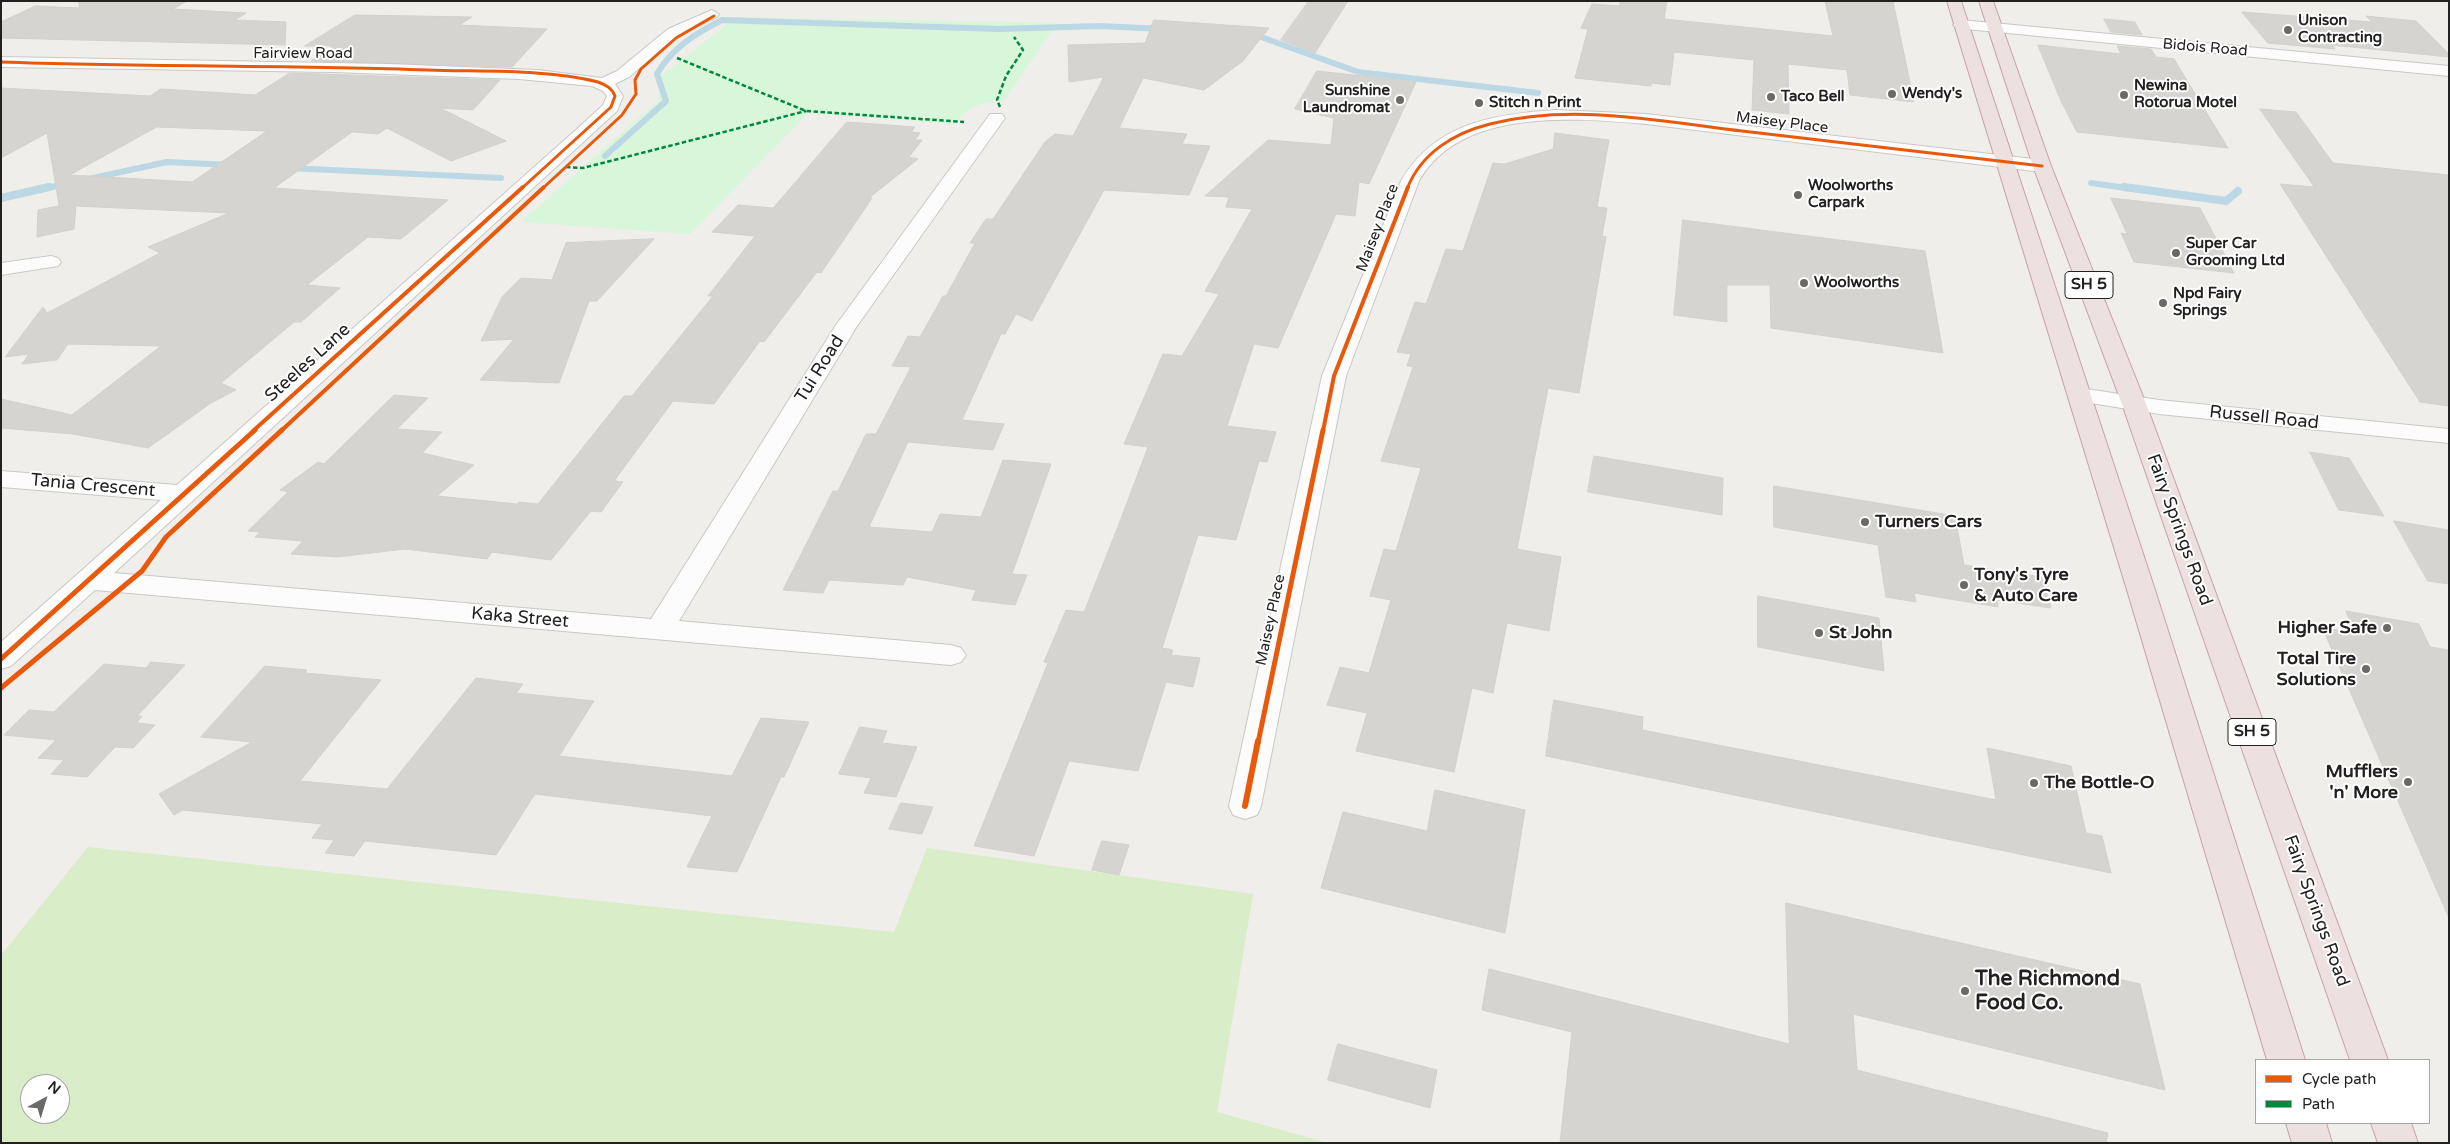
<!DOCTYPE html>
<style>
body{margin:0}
#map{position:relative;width:2450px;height:1144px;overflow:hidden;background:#efeeea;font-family:"Varela Round",sans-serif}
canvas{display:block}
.frame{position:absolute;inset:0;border:2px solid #212121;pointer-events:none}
.legend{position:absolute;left:2255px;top:1059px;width:175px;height:65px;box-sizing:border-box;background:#fff;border:1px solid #a6a6a6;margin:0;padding:6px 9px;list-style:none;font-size:15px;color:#212121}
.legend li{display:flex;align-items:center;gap:10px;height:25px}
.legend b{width:25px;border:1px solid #a6a6a6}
.north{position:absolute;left:20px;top:1074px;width:50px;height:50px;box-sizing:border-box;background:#fff;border:1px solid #a6a6a6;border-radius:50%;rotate:39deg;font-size:14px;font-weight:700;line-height:20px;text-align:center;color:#212121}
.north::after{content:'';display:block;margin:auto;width:18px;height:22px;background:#696967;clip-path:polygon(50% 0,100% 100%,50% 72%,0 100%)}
</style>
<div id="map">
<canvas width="2450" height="1144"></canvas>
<div class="frame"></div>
<ul class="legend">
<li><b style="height:6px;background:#e8590c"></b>Cycle path</li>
<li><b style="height:6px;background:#00873e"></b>Path</li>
</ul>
<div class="north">N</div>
</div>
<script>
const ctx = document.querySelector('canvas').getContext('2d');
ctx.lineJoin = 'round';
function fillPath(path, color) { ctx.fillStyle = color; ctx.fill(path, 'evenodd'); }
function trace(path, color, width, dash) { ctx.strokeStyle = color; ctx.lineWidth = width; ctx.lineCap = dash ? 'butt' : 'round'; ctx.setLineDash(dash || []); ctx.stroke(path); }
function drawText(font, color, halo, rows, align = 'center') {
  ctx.font = font + ' "Varela Round",sans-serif'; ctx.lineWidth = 4; ctx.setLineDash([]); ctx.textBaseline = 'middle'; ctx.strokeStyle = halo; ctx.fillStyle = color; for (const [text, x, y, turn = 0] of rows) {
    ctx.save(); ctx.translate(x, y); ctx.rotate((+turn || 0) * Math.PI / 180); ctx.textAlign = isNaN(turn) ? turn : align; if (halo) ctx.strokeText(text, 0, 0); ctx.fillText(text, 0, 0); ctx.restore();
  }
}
const grass = new Path2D(`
 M88 847 894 932 927 848 1253 894 1217 1112 1328 1143H1V955ZM30 1084H60V1114H30Z`);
const park = new Path2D(`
 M736 17 1057 23 1004 101C981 101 968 107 954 124L808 113 690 234 521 222 658 101 661 76Z`);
const streamFar1 = new Path2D(`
 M1250 33 1358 72 1538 93
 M605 156 666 101 657 74C672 48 696 33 722 20L999 29 1100 26 1163 29
 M288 168 501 178
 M88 179 167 162 231 165
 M2091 183 2133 189
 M44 189 69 183`);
const stream = new Path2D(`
 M2124 187 2226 201 2238 191
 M1 198 49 187`);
const building = new Path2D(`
 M79 1H187L173 9 246 13 235 20 286 22 285 45 1 38V22L35 6 79 8Z
 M1309 1H1348L1315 53 1281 40Z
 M1621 1H1667L1664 19 1833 36 1825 1H1893L1914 102 1850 95 1847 70 1788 64 1789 114 1752 110 1754 60 1674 52 1670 85 1651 83V86L1575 78 1588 29 1581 28 1592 4 1619 6Z
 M2242 12 2372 22 2366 16 2416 21 2449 54V57L2332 45 2335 49 2268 43Z
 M355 15 472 17 459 25 547 29 512 67 311 61 334 46H305Z
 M2104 19 2135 22 2142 35 2111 32Z
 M1154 20 1269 28 1243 61 1204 90 1143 78 1119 128 1187 134 1182 144 1210 146 1189 195 1104 190 1032 321 1016 314 1005 334H1001L962 420 1004 424 993 450 908 442 869 527 932 532 940 514 981 517 1003 460 1051 464 1012 574 1027 575 1015 605 972 600 976 590 907 577 903 585 829 580 823 593 783 590 833 491H838L866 434H876L911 367 892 366 908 336 920 337 943 296H946L975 243H970L986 219H993L1045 142 1055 134 1073 136 1104 77 1069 82 1068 45 1145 43Z
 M2038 45 2121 54 2117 46 2151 49 2156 57 2174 59 2228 148 2077 132 2061 101Z
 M1317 71 1416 82 1369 184 1359 182 1355 216 1336 214 1278 348 1254 344 1227 426 1276 432 1267 462 1259 461 1236 540 1198 535 1162 648 1173 650 1171 655 1200 658 1193 687 1166 682 1138 771 1069 761 1034 856 974 846 1048 663 1044 662 1066 610 1084 612 1119 524 1148 447 1124 444 1163 354 1182 356 1219 294 1205 291 1252 209 1226 207 1229 197 1205 196 1268 140 1331 145 1334 118 1295 109Z
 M290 73 500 80 473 110 440 108 506 141 451 161 387 128 378 134 352 132 274 188 448 200 401 239 368 237 307 285 340 288 301 322H294L221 383 236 390 211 403 148 448 73 434 1 428V399L72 415 161 346 68 344 57 360 22 364 29 354 5 357 43 307 47 313 160 253 148 247 229 213 76 206 74 229 37 237 38 210 63 205H59L47 133 1 158V88L150 96 161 89 255 95ZM157 127 267 131 192 182 70 175Z
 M2260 109 2296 112 2333 163 2449 175V406L2420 402 2280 184 2314 187Z
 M847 122 915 127 911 132 920 133 915 140H922L909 157 918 159 869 198H872L821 273 817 272 764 342 760 341 714 404 673 401 614 481 623 482 601 512 591 511 551 560 492 552 487 559 405 549 337 557 291 554 303 541 255 537 260 532 248 531 288 492 280 490 318 462 324 464 394 395 428 398 397 429 442 432 422 453 474 465 437 496 517 504 519 502 538 504 624 396H632L713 296H708L755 236 712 232 738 205 773 208Z
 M1555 133 1609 140 1597 207 1607 208 1602 236 1606 237 1579 393 1548 388 1517 549 1561 557 1549 631 1507 623 1493 693 1472 688 1454 772 1356 751 1367 713 1327 705 1340 667 1369 673 1391 600 1370 596 1384 549 1396 551 1421 468 1381 461 1413 367 1407 366 1411 354 1397 352 1415 302 1426 304 1446 249 1463 251 1493 163 1505 164 1553 149Z
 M2111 198 2200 208 2234 273 2134 262 2121 233 2127 234Z
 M1683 220 1925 251 1943 353 1771 328 1770 285H1727V322L1674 315Z
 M654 239 597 301H589L559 383 480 380 514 339 481 341 502 297 521 278 552 280 566 243Z
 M2310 452 2349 458 2384 516 2339 510Z
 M1594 456 1723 478 1722 515 1588 492Z
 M1774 486 1955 516 1964 565 2042 577 2051 608 1997 600 1998 607 1914 593 1916 602 1886 597 1878 545 1774 527Z
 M2394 521 2449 530V584L2428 581Z
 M1758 596 1879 618 1884 671 1758 647Z
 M2346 611 2419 624 2430 647 2449 650V918L2322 627 2356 634Z
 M151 662 185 665 137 716H142L137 723 155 725 133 748 115 747 87 777 51 774 64 760 38 758 56 740 4 735 29 710 54 712 104 664 146 668Z
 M265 666 307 670 305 673 381 680 300 781 387 789 476 678 523 684 516 693 594 701 559 756 732 776 761 718 809 722 784 777H781L737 872 687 867 712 816 535 794 496 855 365 841 354 856 325 853 334 840 312 838 322 824 183 810 174 815 159 794 252 742 201 737Z
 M1554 700 1643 717 1642 730 1996 800 1987 748 2071 766 2086 833 2102 836 2111 873 1546 756Z
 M860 727 887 731 882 743 917 747 896 797 864 793 871 778 839 774Z
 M1435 790 1525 810 1505 933 1321 888 1343 812 1427 831Z
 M901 803 933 807 922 834 889 829Z
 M1102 841 1129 845 1119 875 1092 870Z
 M1786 903 2140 984 2165 1090 1853 1014 1857 1070 2108 1133 2106 1143H1560L1572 1032 1482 1010 1489 969 1789 1044Z
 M1338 1044 1437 1070 1430 1108 1328 1080Z`);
const street = new Path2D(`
 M712 10 719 14 717 17 678 35 629 77 615 84 623 96 617 111 114 573 651 619 836 325 990 114H1002L1005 118 857 326 679 621 951 645 961 648 966 655 961 662 951 665 95 590 11 666 1 669V642L161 500 1 487V471L177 485 578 128 603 105 607 96 603 91 592 86 519 79 334 72 1 67V57L389 64 538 70 602 78 617 71 668 29Z
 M1961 20 2449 66V76L1956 28 1953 25Z
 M1556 110 1646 114 2042 160 2048 162 2051 166 2048 170 2042 172 1646 124C1575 118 1461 107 1419 181L1346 376 1261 806 1257 815 1245 819 1233 815 1229 806 1322 376 1401 181C1435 123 1494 114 1556 110Z
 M51 256 58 258 61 262 58 266 1 275V263Z
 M2080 388 2159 400 2449 429V443L2159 414 2072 400 2068 395 2072 390Z`);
const highway = new Path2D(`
 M1947 1H1961L2155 590 2305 1060H2267L2127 590Z
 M1979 1H1993L2051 166 2146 404 2388 1060H2350L2122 404 2033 166Z
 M2286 1123H2326L2332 1143H2292Z
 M2371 1123H2411L2418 1143H2378Z`);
const quiet = new Path2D(`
 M677 58 806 111 964 122
 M1000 107 997 100 1006 76 1023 50 1014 37
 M566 167 583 168 806 111`);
const cyclewayFar3 = new Path2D(`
 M1 62C143 67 286 65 428 70 480 72 549 69 598 82 606 85 612 88 615 96L611 107 521 189
 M542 189 622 115 636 94 635 80 641 69 676 38 714 16
 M1407 189C1421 153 1454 133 1490 124 1572 103 1659 121 1742 131 1842 143 1942 154 2042 166`);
const cyclewayFar2 = new Path2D(`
 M253 431 523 187
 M281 431 544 187
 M1323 431 1334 376 1408 187`);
const cyclewayFar1 = new Path2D(`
 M1 659 255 430
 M1 688 142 571 166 537 282 430
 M1258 743 1323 430`);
const cycleway = new Path2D(`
 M1245 806 1258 741`);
const markers = [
 [2288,30,5,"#696967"],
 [1892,94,5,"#696967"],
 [2124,95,5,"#696967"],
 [1771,97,5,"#696967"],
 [1400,100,5,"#696967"],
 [1479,103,5,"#696967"],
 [1798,195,5,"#696967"],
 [2176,253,5,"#696967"],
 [1804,283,5,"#696967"],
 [2163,303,5,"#696967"],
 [1865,522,5,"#696967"],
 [1964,585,5,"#696967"],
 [2387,628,5,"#696967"],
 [1819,633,5,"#696967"],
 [2366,669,5,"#696967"],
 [2408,782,5,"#696967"],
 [2034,783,5,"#696967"],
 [1965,991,5,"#696967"]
];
const farPoinames = [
 ["Unison",2298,21],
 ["Contracting",2298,38],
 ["Newina",2134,86],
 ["Rotorua Motel",2134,103],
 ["Sunshine",1390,91,"right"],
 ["Laundromat",1390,108,"right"],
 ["Wendy's",1902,94],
 ["Taco Bell",1781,97],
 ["Stitch n Print",1489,103],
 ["Woolworths",1808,186],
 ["Carpark",1808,203],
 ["Super Car",2186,244],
 ["Grooming Ltd",2186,261],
 ["Woolworths",1814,283],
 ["Npd Fairy",2173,294],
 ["Springs",2173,311]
];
const farStreetnames = [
 ["Bidois Road",2205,48,5],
 ["Fairview Road",303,54],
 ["Maisey Place",1782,123,7],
 ["Maisey Place",1378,228,-69],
 ["Maisey Place",1271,620,-78]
];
const shields = [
 [2089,285,48],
 [2252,732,48]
];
const shieldNames = [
 ["SH 5",2089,285],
 ["SH 5",2252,732]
];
const streetNames = [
 ["Steeles Lane",308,363,-42],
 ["Tui Road",820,369,-58],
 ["Russell Road",2264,418,6],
 ["Tania Crescent",93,486,5],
 ["Fairy Springs Road",2179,530,70],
 ["Kaka Street",520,618,5],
 ["Fairy Springs Road",2316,911,70]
];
const poiNames = [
 ["Turners Cars",1875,522],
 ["Tony's Tyre",1974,575],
 ["& Auto Care",1974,596],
 ["Higher Safe",2377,628,"right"],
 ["St John",1829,633],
 ["Total Tire",2356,659,"right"],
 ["Solutions",2356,680,"right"],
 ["Mufflers",2398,772,"right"],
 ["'n' More",2398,793,"right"],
 ["The Bottle-O",2044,783]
];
const nearPoinames = [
 ["The Richmond",1975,979],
 ["Food Co.",1975,1003]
];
fillPath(grass, '#d8edc8');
fillPath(park, '#d7f6da');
trace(streamFar1, '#bcd8e4', 6);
trace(stream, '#bcd8e4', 8);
fillPath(building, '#d6d4d1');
trace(building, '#d2d0cb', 1);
trace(street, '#c8c8c6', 2);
trace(highway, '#c6a0a7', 2);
fillPath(street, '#fdfcfc');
fillPath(highway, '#ece0e1');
trace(quiet, '#00873e', 2.5, [4.5, 2.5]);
trace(cyclewayFar3, '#e8590c', 3);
trace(cyclewayFar2, '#e8590c', 4);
trace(cyclewayFar1, '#e8590c', 5);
trace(cycleway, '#e8590c', 6);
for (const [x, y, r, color] of markers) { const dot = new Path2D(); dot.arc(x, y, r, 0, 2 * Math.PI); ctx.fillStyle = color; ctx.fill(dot); trace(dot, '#fff', 2); }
drawText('bold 15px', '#212121', '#fff', farPoinames, 'left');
drawText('15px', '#212121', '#fff', farStreetnames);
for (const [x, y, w] of shields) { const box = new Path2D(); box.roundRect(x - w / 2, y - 13.5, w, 27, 4); ctx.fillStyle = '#fff'; ctx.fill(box); trace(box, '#212121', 1); }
drawText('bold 16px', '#212121', null, shieldNames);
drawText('18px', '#212121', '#fff', streetNames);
drawText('bold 18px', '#212121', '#fff', poiNames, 'left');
drawText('bold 21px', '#212121', '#fff', nearPoinames, 'left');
</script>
